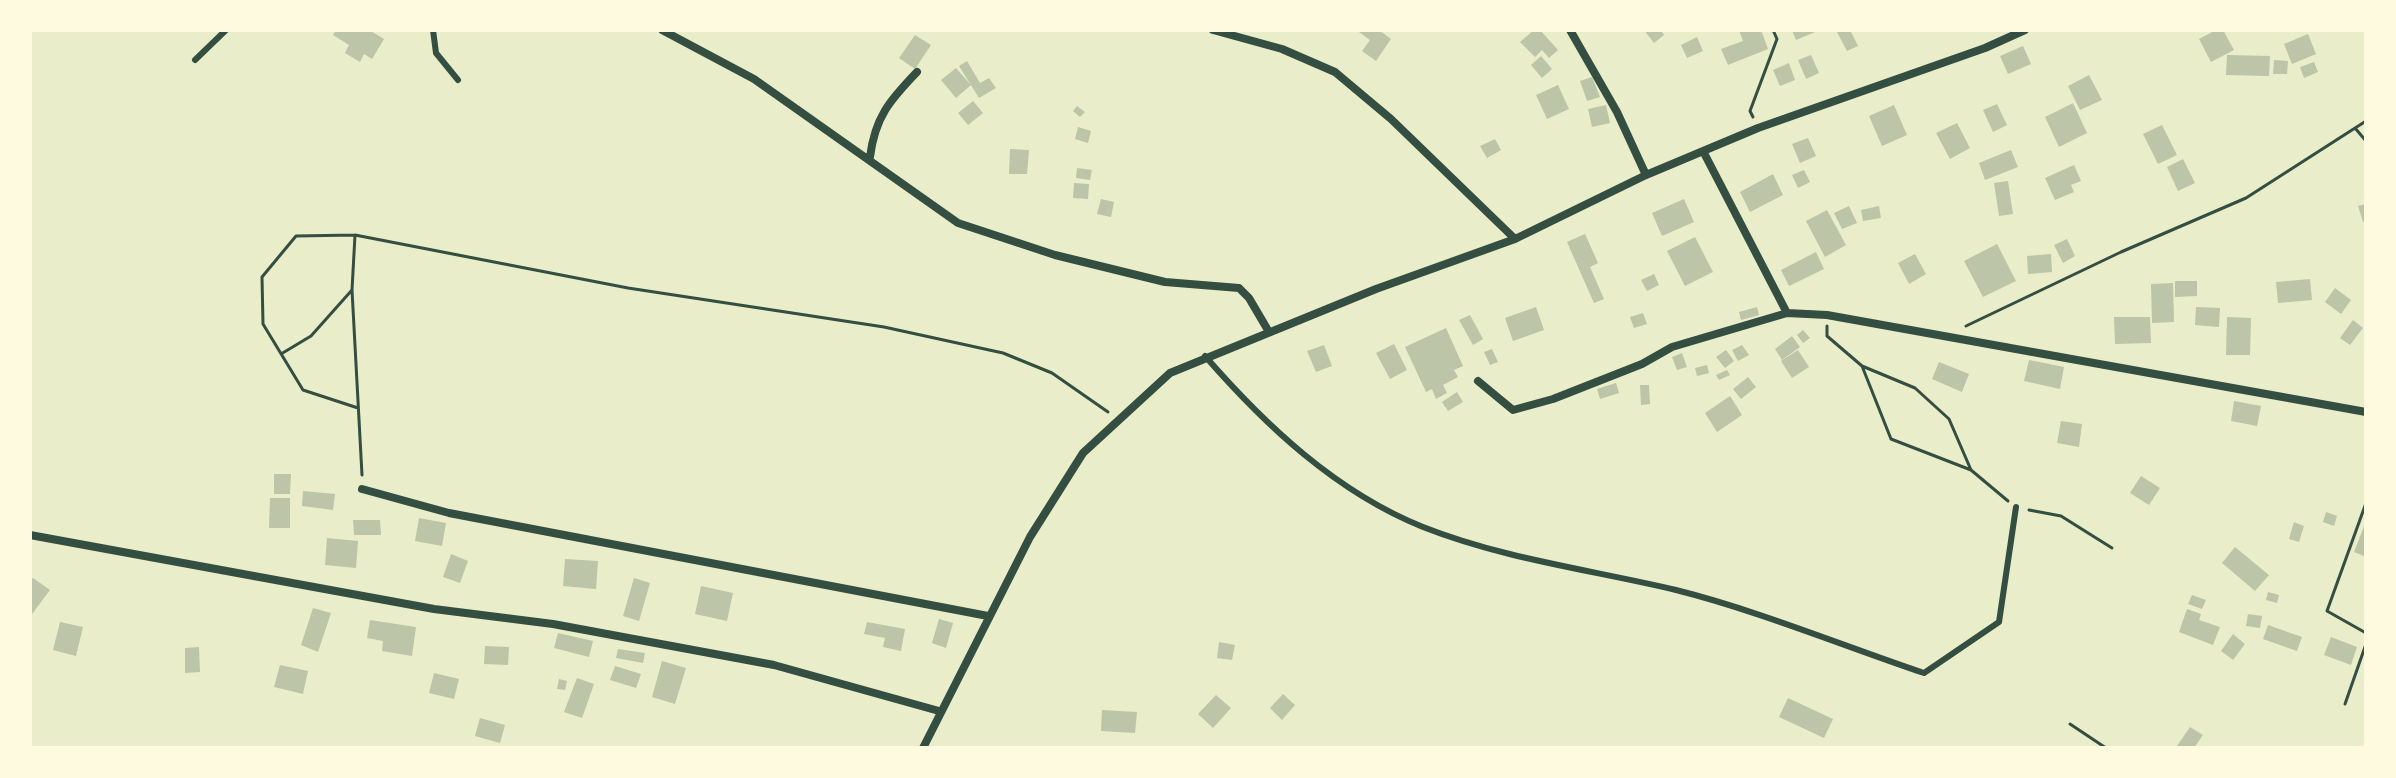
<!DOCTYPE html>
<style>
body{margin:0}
#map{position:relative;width:2396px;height:778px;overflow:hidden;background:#e9edc9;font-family:"Nunito Sans",sans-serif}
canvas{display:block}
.frame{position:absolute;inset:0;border:32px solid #fefae0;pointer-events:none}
</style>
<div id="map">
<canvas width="2396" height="778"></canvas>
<div class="frame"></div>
</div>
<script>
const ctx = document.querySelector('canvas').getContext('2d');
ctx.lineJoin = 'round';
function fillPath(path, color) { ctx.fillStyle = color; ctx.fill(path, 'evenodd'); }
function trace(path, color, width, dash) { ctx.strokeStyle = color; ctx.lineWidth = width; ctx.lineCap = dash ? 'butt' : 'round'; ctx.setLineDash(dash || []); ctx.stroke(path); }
const building = new Path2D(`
 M336 30H369L384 39 372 59 364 54 360 62 345 53 349 45 333 35Z
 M1361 30H1379L1391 39 1376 61 1362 51 1370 40 1359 32Z
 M1534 30H1540L1558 50 1549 58 1542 50 1535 57 1520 42Z
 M1644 30H1661L1664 35 1654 43Z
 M1739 30H1761L1768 49 1728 65 1721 49 1743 41Z
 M1792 30H1820L1796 40Z
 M1850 30 1858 46 1847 51 1837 32Z
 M2216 30H2223L2234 50 2211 62 2199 39Z
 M2308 34 2316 54 2292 64 2284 44Z
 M915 35 931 45 915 69 899 58Z
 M1697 37 1703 51 1687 58 1681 45Z
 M2023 46 2031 64 2008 74 2000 56Z
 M1811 55 1819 73 1806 79 1798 60Z
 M2227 55 2270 56 2269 76 2226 75Z
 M1541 56 1552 69 1542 78 1531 65Z
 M2274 60 2288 61 2287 74H2273Z
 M967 61 980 83 989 78 996 88 979 98 959 66Z
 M2314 62 2318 72 2304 78 2300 67Z
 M1789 63 1795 80 1780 86 1773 70Z
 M956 68 971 85 956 98 941 80Z
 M2089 75 2102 100 2080 110 2068 86Z
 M1592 77 1600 97 1587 101 1580 81Z
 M1558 85 1569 109 1547 119 1536 95Z
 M973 101 983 113 968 125 958 113Z
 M2073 103 2087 133 2059 147 2045 117Z
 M1997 104 2007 125 1993 132 1983 110Z
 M1606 105 1610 123 1592 127 1588 109Z
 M1894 105 1907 135 1882 146 1869 116Z
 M1077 106 1085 112 1080 117 1073 111Z
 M1957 123 1970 148 1950 159 1936 133Z
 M2162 125 2177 155 2158 164 2143 134Z
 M1078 127 1091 131 1088 143 1075 139Z
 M1808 138 1816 156 1800 163 1792 144Z
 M1495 139 1501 150 1487 158 1480 146Z
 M1010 149 1029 150 1027 174H1009Z
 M2011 150 2018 167 1985 180 1979 163Z
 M2183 159 2195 183 2178 191 2167 167Z
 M2074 165 2081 181 2071 185 2074 192 2055 200 2045 178Z
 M1077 168 1092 170 1090 180 1076 178Z
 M1804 170 1810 182 1798 188 1792 175Z
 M1773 174 1783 195 1750 212 1740 192Z
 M2008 181 2013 214 1999 216 1994 183Z
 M1074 183 1089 184 1088 199 1073 198Z
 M1101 199 1114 202 1111 217 1097 214Z
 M1684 199 1694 222 1662 236 1652 213Z
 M2366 204V221L2363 222 2358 206Z
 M1849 206 1857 223 1842 229 1834 213Z
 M1879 206 1881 218 1863 221 1861 210Z
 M1827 210 1846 245 1825 257 1806 221Z
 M1585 234 1598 263 1590 267 1604 299 1594 303 1567 242Z
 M1695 237 1713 272 1685 286 1667 251Z
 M2067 239 2075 256 2063 263 2054 245Z
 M1997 244 2016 281 1983 297 1964 261Z
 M1816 252 1824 269 1789 286 1781 270Z
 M1915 254 1926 274 1909 284 1898 263Z
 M2051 254 2052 272 2028 274 2027 256Z
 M1654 274 1659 285 1647 291 1641 280Z
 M2310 279 2312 300 2278 303 2276 282Z
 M2175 281H2197V296L2175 297Z
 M2173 283 2174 322 2152 323 2151 284Z
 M2335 288 2351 300 2341 314 2325 302Z
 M1536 307 1544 330 1513 341 1505 318Z
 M1757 307 1759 315 1741 320 1739 312Z
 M2196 307 2220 308 2219 327 2195 325Z
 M1643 313 1647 324 1634 328 1630 317Z
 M1470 315 1483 339 1473 345 1459 320Z
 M2114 317H2150L2151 343 2115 344Z
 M2227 317 2251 318 2250 355H2226Z
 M2353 320 2363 328 2350 345 2340 338Z
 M1446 328 1463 366 1454 370 1458 377 1443 385 1447 393 1436 399 1432 389 1426 392 1405 347Z
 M1803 330 1810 338 1803 343 1797 335Z
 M1792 336 1800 347 1782 360 1775 349Z
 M1394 344 1407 370 1390 379 1376 353Z
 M1324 345 1332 366 1316 372 1307 351Z
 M1742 345 1749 355 1738 361 1732 350Z
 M1492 349 1498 362 1490 365 1484 352Z
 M1726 350 1734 361 1725 368 1716 357Z
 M1798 350 1809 367 1792 378 1781 361Z
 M1682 353 1687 367 1677 370 1672 357Z
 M2029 360 2064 367 2060 389 2024 381Z
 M1939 362 1969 374 1962 392 1932 379Z
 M1707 365 1709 373 1697 376 1695 368Z
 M1727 370 1730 375 1719 380 1716 375Z
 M1748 377 1756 387 1741 399 1733 389Z
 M1616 383 1619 393 1600 399 1597 389Z
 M1640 385H1649L1650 404 1641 405Z
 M1457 392 1463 402 1448 411 1442 402Z
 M1730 396 1742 415 1717 432 1705 413Z
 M2234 401 2261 406 2257 426 2231 421Z
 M2061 421 2082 424 2079 447 2057 443Z
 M274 474H291L290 494H274Z
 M2141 476 2160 488 2149 505 2130 493Z
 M303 491 335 494 333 510 302 506Z
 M270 498H290V528H269Z
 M2326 512 2337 516 2334 526 2323 522Z
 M419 518 446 523 442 546 415 541Z
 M353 520H380L381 535H354Z
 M2366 521V557L2354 552Z
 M2294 522 2304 526 2299 542 2289 539Z
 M327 538 358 541 356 568 325 565Z
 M2235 547 2269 575 2255 591 2222 563Z
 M451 554 468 561 460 583 443 577Z
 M565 559 598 561 596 589 563 586Z
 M33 578 50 590 32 614 30 581Z
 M634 578 650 583 639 621 623 616Z
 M701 586 733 593 727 621 695 614Z
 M2268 592 2279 595 2277 603 2266 600Z
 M2192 595 2206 600 2202 609 2188 604Z
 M313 608 331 613 318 652 301 645Z
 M2187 609 2201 614 2199 620 2220 627 2213 645 2179 632Z
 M2248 614 2262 616 2260 628 2246 626Z
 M939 619 953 623 946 648 932 643Z
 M370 620 416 627 412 656 382 651 383 641 367 638Z
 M60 622 83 627 76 656 53 650Z
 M867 622 905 629 901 651 883 647 885 638 864 634Z
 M2268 625 2302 637 2297 651 2263 639Z
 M558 633 593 641 589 657 554 648Z
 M2233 634 2245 644 2233 660 2221 651Z
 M2331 637 2357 647 2351 665 2324 655Z
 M1219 642 1235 645 1232 660 1217 658Z
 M485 646 509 647 508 665 484 664Z
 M199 647 200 672 185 673V648Z
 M618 649 645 653 643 663 616 658Z
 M662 661 686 668 675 704 652 697Z
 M280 665 308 671 303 694 274 687Z
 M615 666 641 674 636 688 610 680Z
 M434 673 459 679 454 699 429 693Z
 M577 678 594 684 582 718 564 712Z
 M559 679 567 681 565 690 557 689Z
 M1283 694 1295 705 1282 720 1270 708Z
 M1216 695 1231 708 1213 728 1198 714Z
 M1788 698 1833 719 1824 738 1779 717Z
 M1102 710 1137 712 1135 733 1101 731Z
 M480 718 505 725 500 743 475 736Z
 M2190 727 2203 735 2194 748H2180L2177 746Z`);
const path = new Path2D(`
 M1753 117 1750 111 1777 39 1773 30
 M2355 128 2366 141
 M355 235 352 290 362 475
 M1827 326V336L1862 366 1891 439 1971 470 2008 501
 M1966 326 2121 252 2246 198 2366 121
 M281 354 311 336 352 290
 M1862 366 1915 388 1949 419 1971 470
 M358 408 303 390 263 324 262 277 296 236 355 235 628 288 884 327 1003 353 1052 373 1108 412
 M2366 503 2327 611 2366 633
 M2029 510 2061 516 2112 548
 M2345 704 2366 644
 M2070 724 2106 748`);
const service = new Path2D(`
 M433 30 436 53 458 80
 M195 60 226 30
 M1205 356C1265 425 1336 492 1423 527 1504 559 1592 570 1676 590 1756 610 1844 646 1924 673L1999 622 2016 507`);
const minor = new Path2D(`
 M662 30 754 79 958 223 1055 255 1165 282 1239 288 1249 298 1269 332
 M1213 30 1282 49 1335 72 1391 119 1515 239
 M1570 30 1617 112 1646 175
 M1703 151 1787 313 1827 315 2366 412
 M870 157C875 117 890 100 917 72
 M1478 381 1513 410 1553 399 1642 364 1672 347 1787 313
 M362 489 449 513 988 616
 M30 535 434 609 553 624 774 665 939 711
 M923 748 1030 537 1083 453 1170 373 1376 289 1515 239 1646 175 1758 128 1985 48 2025 30`);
fillPath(building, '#bcc5a7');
trace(path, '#344e41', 3);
trace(service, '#344e41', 6);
trace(minor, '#344e41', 8);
</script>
